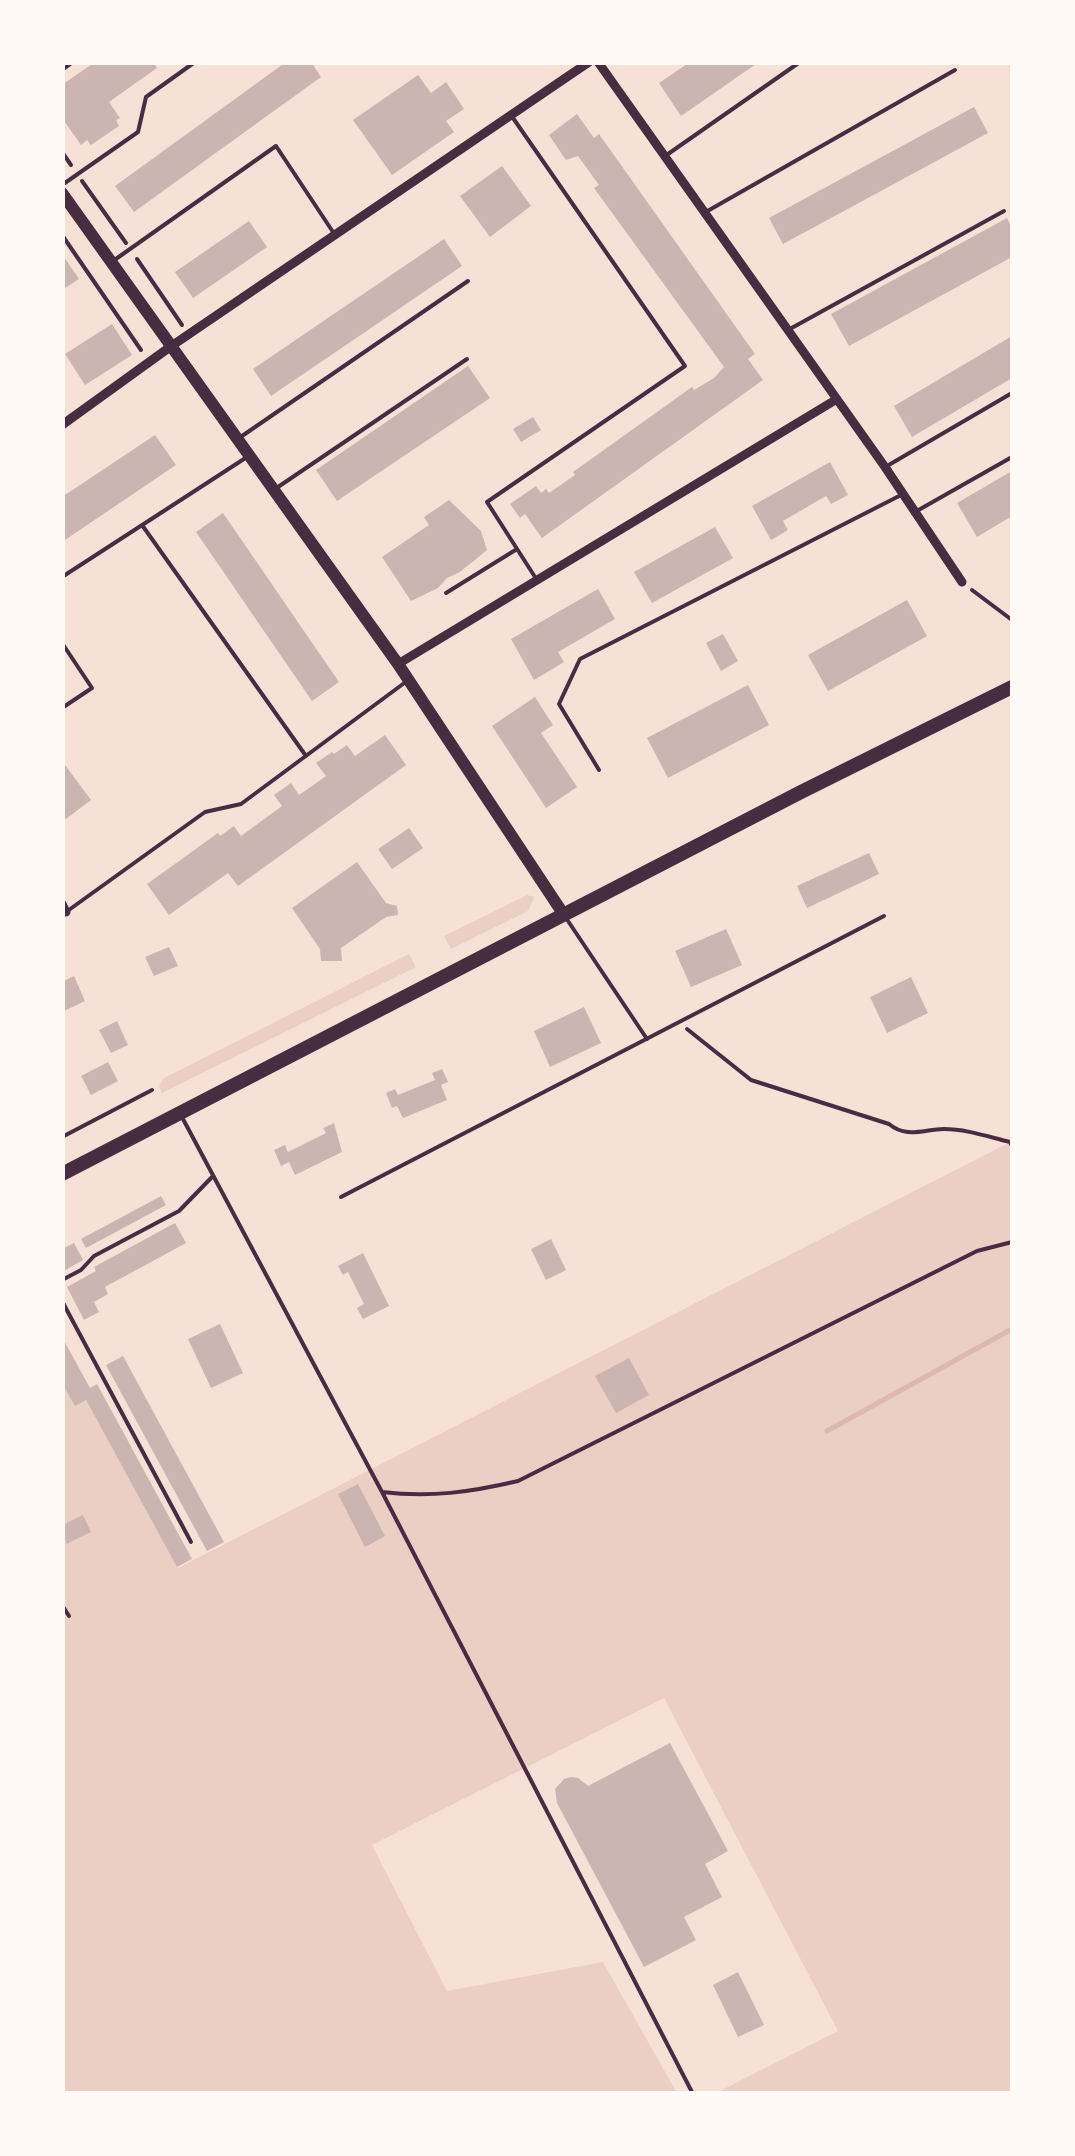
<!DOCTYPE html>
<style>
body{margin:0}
#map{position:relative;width:1075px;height:2156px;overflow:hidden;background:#f7e1d7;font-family:"Roboto Condensed",sans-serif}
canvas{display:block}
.frame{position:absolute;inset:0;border:65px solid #fffaf5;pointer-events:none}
</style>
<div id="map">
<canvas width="1075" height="2156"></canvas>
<div class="frame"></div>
</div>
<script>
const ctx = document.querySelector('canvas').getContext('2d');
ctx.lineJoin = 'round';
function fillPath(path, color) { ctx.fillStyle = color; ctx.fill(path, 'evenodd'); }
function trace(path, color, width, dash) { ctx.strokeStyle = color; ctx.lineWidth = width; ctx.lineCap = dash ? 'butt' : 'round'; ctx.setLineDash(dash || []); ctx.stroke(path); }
const green = new Path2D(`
 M527 895 534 897 528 911 451 949 444 936Z
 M409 954 416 967 162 1093 159 1086 164 1078Z
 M1012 1141V2093H716L838 2031 664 1698 372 1845 447 1991 603 1962 677 2093H63L62 1383 86 1400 178 1568Z`);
const stream = new Path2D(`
 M827 1431 1012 1329`);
const building = new Path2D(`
 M95 62H153L157 68 109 102 120 118 116 120 119 126 91 145 87 140 81 145 62 118V85Z
 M286 62H311L321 77 134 212 115 186Z
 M690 62H759L681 116 659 83Z
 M418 75 431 93 446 82 464 109 446 121 454 132 392 175 353 120Z
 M974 107 988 133 783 244 769 218Z
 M577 114 594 138 599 134 755 354 748 359 763 380 542 538 525 514 520 518 510 504 536 486 541 493 546 489 549 493 575 475 573 472 692 387 694 390 714 378 724 367 594 188 599 185 578 156 566 160 549 135Z
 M502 166 531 206 490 237 460 196Z
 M1007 218 1012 228V257L849 346 831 314Z
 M249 221 267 247 193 298 175 272Z
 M444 239 462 266 271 396 253 369Z
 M62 254 79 279 62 290Z
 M112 324 132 355 85 385 65 354Z
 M1012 336V378L912 437 894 406Z
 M468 366 490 398 337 501 316 470Z
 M533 417 541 430 521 442 513 429Z
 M155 435 176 465 62 542V497Z
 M830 462 848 495 831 504 826 496 783 521 788 530 771 540 752 506Z
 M1012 471V516L977 537 957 503Z
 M449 500 481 531 487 550 460 572 447 578 438 588 411 601 382 557 429 525 424 517Z
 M223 513 339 682 312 701 196 532Z
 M715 527 733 558 652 603 634 572Z
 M598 589 615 619 558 652 564 662 534 680 511 639Z
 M907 600 927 636 828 691 808 655Z
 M723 634 738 661 721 671 706 643Z
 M748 685 769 725 668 778 647 738Z
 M535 697 553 725 541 733 577 787 546 808 492 726Z
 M385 735 406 765 238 886 228 873 169 915 147 884 218 833 220 836 234 826 241 836 282 806 274 795 291 783 299 795 326 776 316 763 332 752 334 754 347 745 355 756Z
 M62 761 91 800 66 819 62 814Z
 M409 828 423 848 392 869 378 849Z
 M869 853 879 874 807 908 797 886Z
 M357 862 386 903 397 906 398 915 386 917 341 948 342 961H321L320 949 292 908Z
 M726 929 742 965 691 987 675 951Z
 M169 947 178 966 154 976 145 957Z
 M74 976 85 1001 62 1012V982Z
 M911 977 928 1013 887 1033 870 997Z
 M584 1007 601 1043 550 1067 534 1031Z
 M117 1021 128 1045 111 1053 99 1030Z
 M108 1062 118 1081 91 1095 81 1076Z
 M442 1069 448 1082 441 1085 447 1100 403 1118 397 1106 392 1108 386 1093 395 1089 398 1095 435 1080 432 1073Z
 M334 1123 342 1152 295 1175 289 1162 281 1166 274 1150 285 1145 288 1152 326 1133 323 1128Z
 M161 1196 166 1205 86 1248 81 1239Z
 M175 1223 186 1243 105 1287 108 1294 94 1302 99 1312 84 1320 67 1287 96 1271 94 1267Z
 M551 1239 566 1270 546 1280 531 1249Z
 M74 1243 83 1260 62 1272V1249Z
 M363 1253 389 1306 363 1319 357 1308 364 1304 348 1272 343 1275 338 1266Z
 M220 1324 243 1373 211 1388 188 1339Z
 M62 1337 90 1388 97 1384 192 1559 177 1567 86 1400 75 1406 62 1383Z
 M123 1356 224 1542 207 1551 106 1365Z
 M629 1358 649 1395 616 1413 595 1376Z
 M358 1484 385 1536 365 1547 338 1494Z
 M83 1515 91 1532 66 1544 62 1525Z
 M670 1743 728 1851 705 1864 722 1897 684 1917 696 1940 644 1967 557 1803 555 1789 564 1779 571 1777 578 1778 588 1786Z
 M738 1972 764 2025 738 2037 713 1985Z`);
const path = new Path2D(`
 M62 70 73 62
 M62 152 71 165
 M82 181 126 243
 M62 235 141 350
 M137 259 182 325
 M972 590 1012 620
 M687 1029 751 1080 889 1124C907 1139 924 1129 944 1129 966 1129 989 1137 1010 1142L1012 1146
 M62 1137 152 1090`);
const service = new Path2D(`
 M513 118 685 366 487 502 535 577
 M668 154 800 62
 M62 185 138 132 146 97 195 62
 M704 213 955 70
 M113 261 276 146 335 235
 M788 330 1004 211
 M242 436 468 281
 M887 466 1012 393
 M278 487 467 359
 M915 512 1012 457
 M142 525 306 756
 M62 577 247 457
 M446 593 517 549
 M62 643 92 688 62 708
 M599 770 559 704 580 659 903 494
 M66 912 205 812 241 804 407 681
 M566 918 647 1039
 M183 1119 382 1492 693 2094
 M341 1197 884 916
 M62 1280 81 1270 94 1256 179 1211 213 1176
 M62 1301 191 1542
 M382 1492C430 1498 471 1492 518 1481L977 1251 1012 1242
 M62 1605 69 1616`);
const minor = new Path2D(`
 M598 62 885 467 962 582
 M62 425 170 347 589 62
 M398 664 837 399
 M62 904 66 912`);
const secondary = new Path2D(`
 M62 193 398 664 564 915`);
const trunk = new Path2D(`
 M62 1174 801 792 1012 687`);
fillPath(green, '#ebcfc5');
trace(stream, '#dcb8b0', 5);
fillPath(building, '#ccb4b1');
trace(path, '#4a2c40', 4);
trace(service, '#4a2c40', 4);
trace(minor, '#4a2c40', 9);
trace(secondary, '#4a2c40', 12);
trace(trunk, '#4a2c40', 14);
</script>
